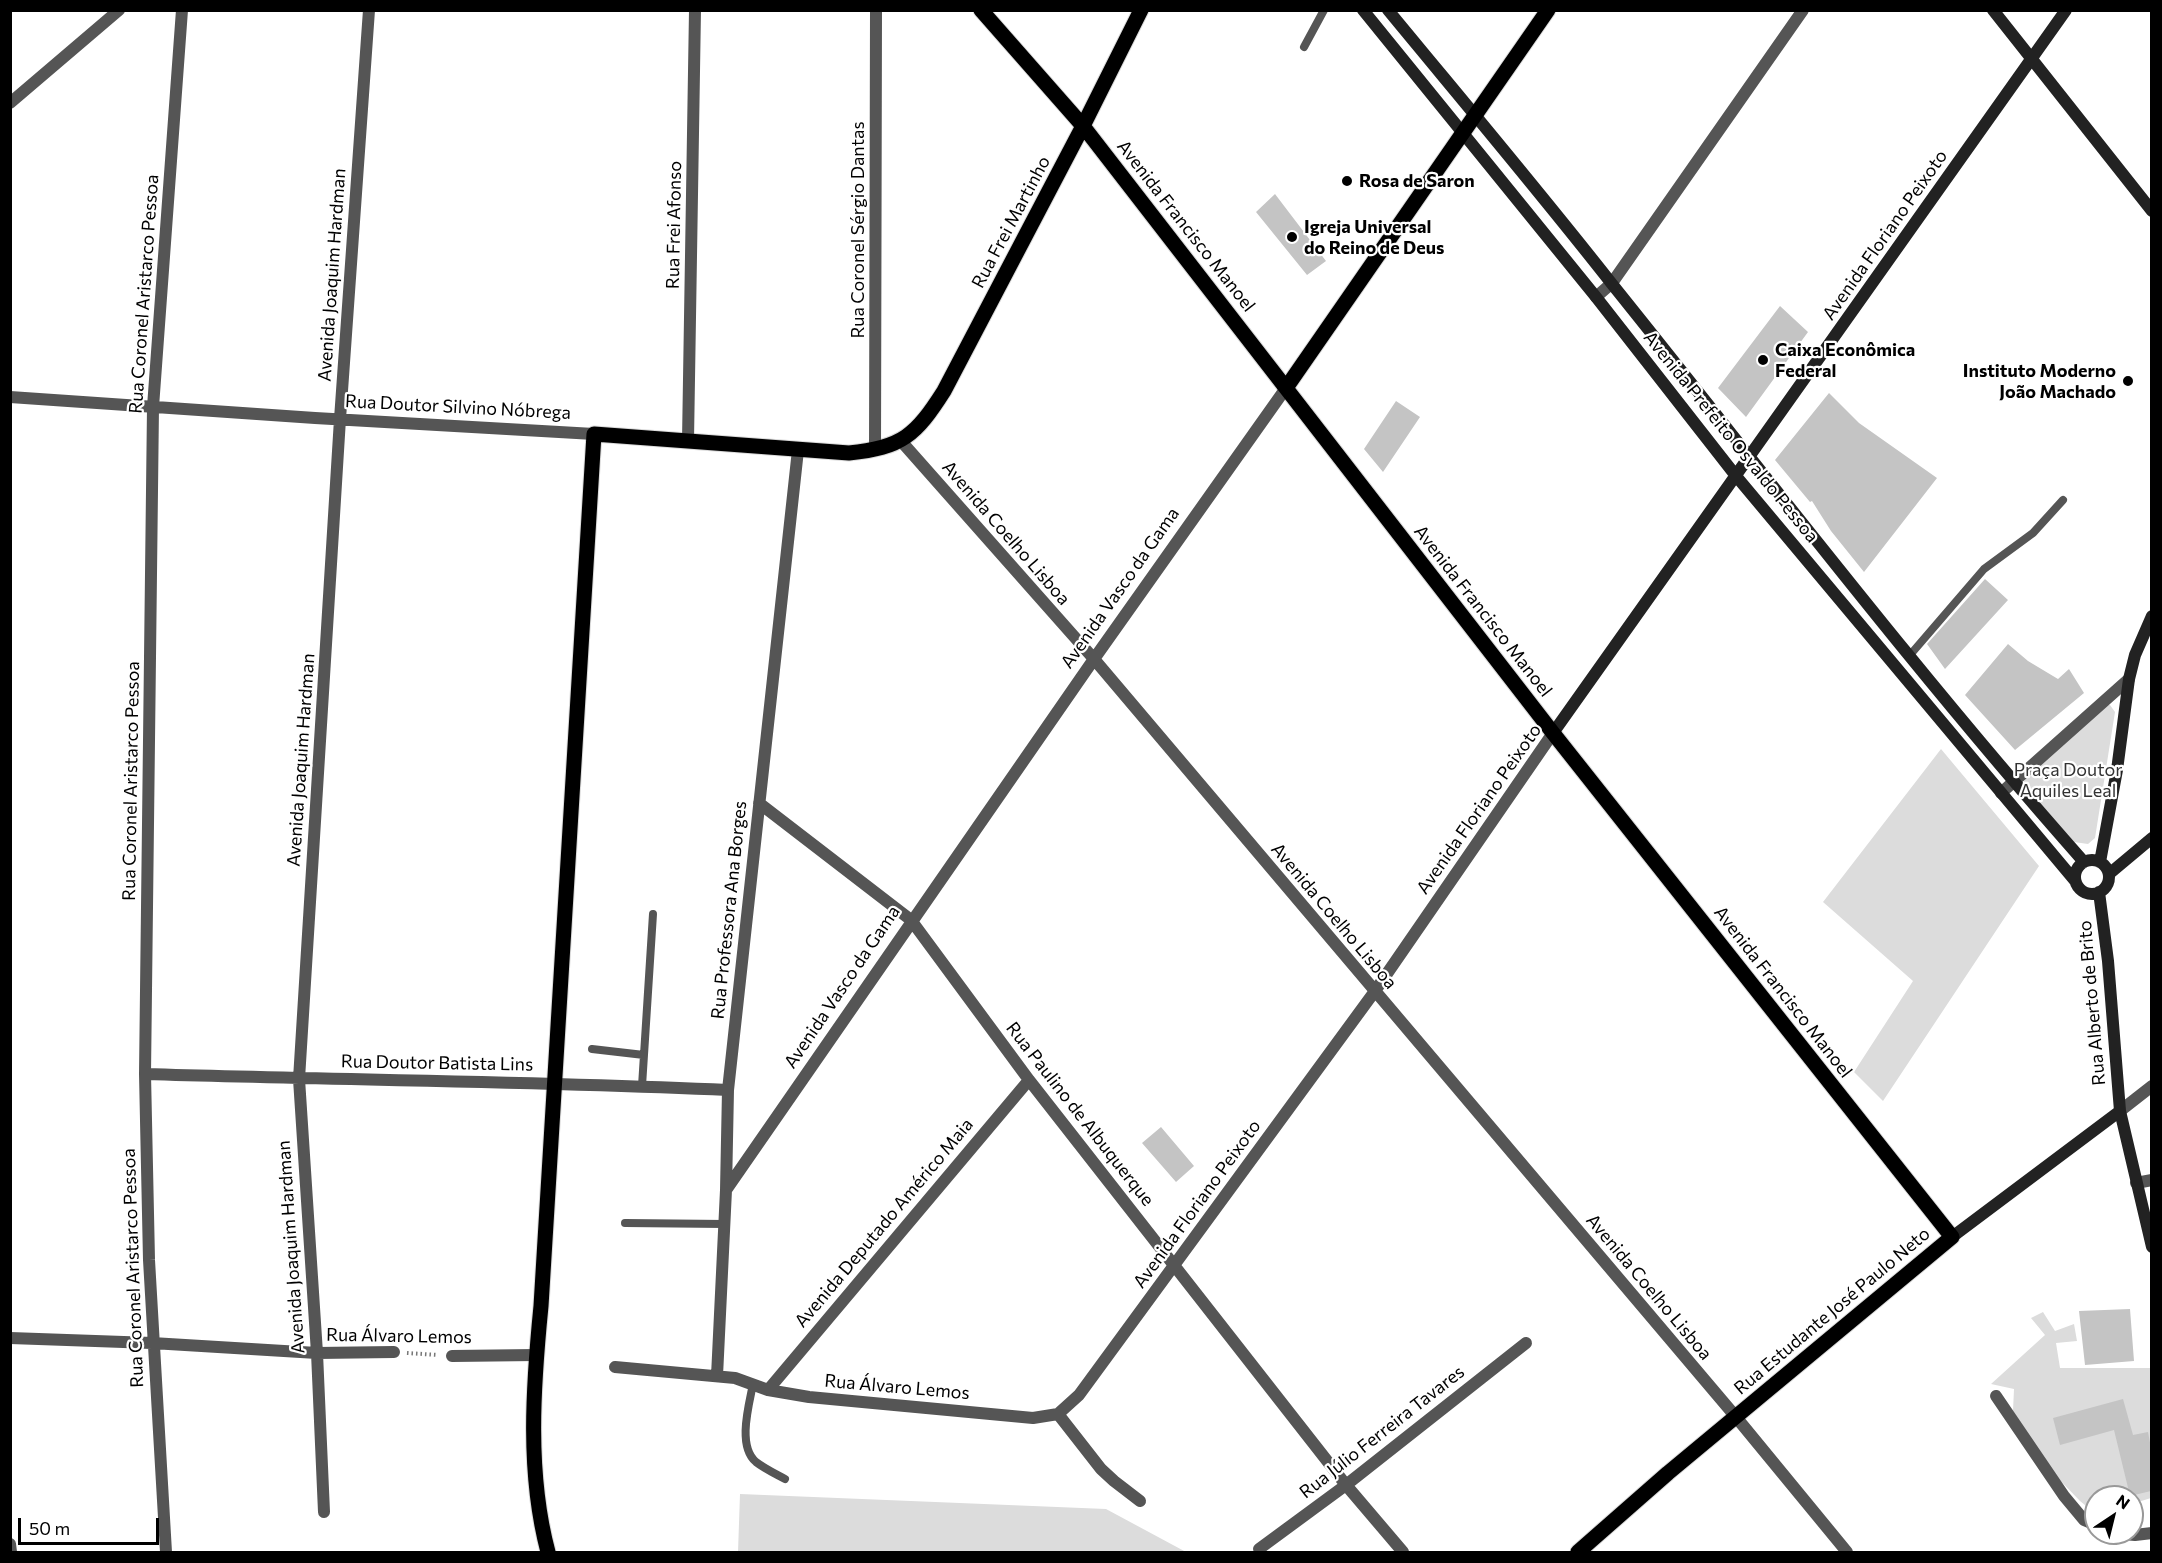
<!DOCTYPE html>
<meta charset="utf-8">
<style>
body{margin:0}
#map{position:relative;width:2162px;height:1563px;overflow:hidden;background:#fff;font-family:Commissioner,sans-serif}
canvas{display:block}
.frame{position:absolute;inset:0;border:12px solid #000;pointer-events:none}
.north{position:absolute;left:2084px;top:1485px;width:60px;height:60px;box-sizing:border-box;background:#fff;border:2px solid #999;border-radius:50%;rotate:35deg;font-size:16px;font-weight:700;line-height:24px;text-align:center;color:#000}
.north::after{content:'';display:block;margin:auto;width:21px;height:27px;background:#000;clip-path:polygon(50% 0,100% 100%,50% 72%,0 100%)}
.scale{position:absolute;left:18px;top:1518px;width:141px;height:27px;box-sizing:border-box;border:3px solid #000;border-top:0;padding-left:8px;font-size:18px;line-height:21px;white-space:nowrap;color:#000;-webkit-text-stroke:4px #fff;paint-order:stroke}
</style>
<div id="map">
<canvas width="2162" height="1563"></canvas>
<div class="frame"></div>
<div class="north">N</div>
<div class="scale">50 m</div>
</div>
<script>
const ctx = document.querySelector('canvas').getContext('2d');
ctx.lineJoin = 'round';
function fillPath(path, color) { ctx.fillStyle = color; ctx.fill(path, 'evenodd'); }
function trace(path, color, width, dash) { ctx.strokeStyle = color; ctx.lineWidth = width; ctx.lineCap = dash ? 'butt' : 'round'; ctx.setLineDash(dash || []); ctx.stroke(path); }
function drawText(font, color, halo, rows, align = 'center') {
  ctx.font = font + ' Commissioner,sans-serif'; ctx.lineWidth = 4.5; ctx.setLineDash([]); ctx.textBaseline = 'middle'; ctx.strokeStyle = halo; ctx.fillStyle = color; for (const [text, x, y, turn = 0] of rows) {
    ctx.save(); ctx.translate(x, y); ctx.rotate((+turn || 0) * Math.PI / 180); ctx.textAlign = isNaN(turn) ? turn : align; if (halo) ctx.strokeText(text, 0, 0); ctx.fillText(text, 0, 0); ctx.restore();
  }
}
const green = new Path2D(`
 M2103 705H2110L2115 712 2095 838 2088 844 2074 842 2067 837 2024 782 2026 772Z
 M1941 749 2039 866 1883 1101 1854 1072 1913 981 1823 902Z
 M2043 1312 2055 1331 2074 1324 2077 1341 2056 1343 2060 1368H2151V1498L2138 1502 2137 1523H2132V1497H2096V1514L2080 1501 2053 1473 2013 1411 2014 1389 1991 1384 2045 1335 2031 1318Z
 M740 1494 1106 1509 1186 1552H738Z`);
const building = new Path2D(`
 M1275 194 1326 261 1307 275 1256 212Z
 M1780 306 1808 332 1746 417 1718 388Z
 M1829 393 1859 423 1937 478 1864 572 1831 531 1812 501 1810 502 1775 460Z
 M1396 401 1420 417 1383 472 1364 449Z
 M1985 579 2008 600 1945 669 1927 644Z
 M2008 644 2028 661 2058 679 2069 669 2084 693 2015 750 1965 695Z
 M1161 1127 1194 1166 1176 1182 1142 1143Z
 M2130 1309 2134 1361 2085 1365 2079 1311Z
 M2123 1399 2133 1435 2148 1432 2151 1448V1491L2130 1496 2114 1430 2060 1445 2053 1418Z`);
const path = new Path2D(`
 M407 1353 438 1355`);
const lane = new Path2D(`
 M1304 47 1324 10
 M1910 655 1984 569 2033 533 2063 500
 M592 1049 644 1055
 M642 1086 653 914
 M625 1223 725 1224
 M753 1384C749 1405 737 1446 756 1462 765 1469 776 1474 785 1479`);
const street = new Path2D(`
 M10 103 119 10
 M1596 297 1612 283 1803 10
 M10 397 315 418 594 434
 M688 440 695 10
 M901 441 1094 659 1736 1417 1847 1552
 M875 450 876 10
 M2001 793 2129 679
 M759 803 911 920 1029 1080 1346 1485 1403 1552
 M145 1074C339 1080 534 1081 728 1090
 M2120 1111 2152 1086
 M2136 1183 2152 1180
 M726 1190 1094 659 1286 388
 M10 1338 152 1343 317 1353 394 1352
 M452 1356 536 1355
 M615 1367 735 1378 768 1390 809 1397 1033 1418 1058 1414 1079 1395 1375 991 1553 733
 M717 1376 726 1190 728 1090 798 450
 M768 1390 1029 1080
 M1996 1396 2064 1496 2084 1520 2096 1525
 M1058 1414 1101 1469 1114 1481 1140 1501
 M324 1512 317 1353 299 1079 340 419 369 10
 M2114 1533 2135 1535 2152 1533
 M10 1544 11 1552
 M1259 1549 1346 1485 1526 1343
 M166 1552 149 1260 145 1074 153 407 182 10`);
const secondary = new Path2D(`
 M1363 10 1596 297 1736 476 2076 882
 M1388 10C1463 101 1539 191 1612 284 1768 478 1919 676 2084 862
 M1993 10 2152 211
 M1553 733 2066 10
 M2075 877a17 17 0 1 1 34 0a17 17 0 1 1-34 0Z
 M2100 862 2117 770 2129 679 2135 655 2152 616
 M2109 874 2152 838
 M2099 892 2108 961 2120 1111 2152 1247
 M1952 1237 2120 1111`);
const primary = new Path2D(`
 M981 10 1083 126 1553 733 1952 1237 1668 1473 1578 1552
 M1286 388 1548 10
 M548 1552C527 1473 533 1387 541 1306L594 434 849 453C902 448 916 435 944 391L1083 126 1141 10`);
const markers = [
 [1347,181,6,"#000"],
 [1292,237,6,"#000"],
 [1763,360,6,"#000"],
 [2128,381,6,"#000"]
];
const poiNames = [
 ["Rosa de Saron",1359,181],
 ["Igreja Universal",1304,227],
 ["do Reino de Deus",1304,248],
 ["Caixa Econômica",1775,350],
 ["Federal",1775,371],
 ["Instituto Moderno",2116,371,"right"],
 ["João Machado",2116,392,"right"]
];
const streetNames = [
 ["Rua Frei Martinho",1011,222,-62],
 ["Rua Frei Afonso",674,225,-89],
 ["Avenida Francisco Manoel",1186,226,52],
 ["Rua Coronel Sérgio Dantas",858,230,-90],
 ["Avenida Floriano Peixoto",1885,235,-55],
 ["Avenida Joaquim Hardman",332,275,-86],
 ["Rua Coronel Aristarco Pessoa",144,294,-86],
 ["Rua Doutor Silvino Nóbrega",458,407,3],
 ["Avenida Prefeito Osvaldo Pessoa",1731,437,51],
 ["Avenida Coelho Lisboa",1006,533,49],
 ["Avenida Vasco da Gama",1120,588,-55],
 ["Avenida Francisco Manoel",1483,611,52],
 ["Avenida Joaquim Hardman",301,760,-86],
 ["Rua Coronel Aristarco Pessoa",131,781,-89],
 ["Avenida Floriano Peixoto",1479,809,-55],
 ["Rua Professora Ana Borges",729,910,-84],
 ["Avenida Coelho Lisboa",1334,916,50],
 ["Avenida Vasco da Gama",842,987,-56],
 ["Avenida Francisco Manoel",1783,992,52],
 ["Rua Alberto de Brito",2092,1003,-95],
 ["Rua Doutor Batista Lins",437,1063,1],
 ["Rua Paulino de Albuquerque",1080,1114,52],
 ["Avenida Floriano Peixoto",1197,1204,-54],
 ["Avenida Deputado Américo Maia",884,1223,-50],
 ["Avenida Joaquim Hardman",291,1247,-94],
 ["Rua Coronel Aristarco Pessoa",133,1268,-92],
 ["Avenida Coelho Lisboa",1649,1287,50],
 ["Rua Estudante José Paulo Neto",1832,1311,-40],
 ["Rua Álvaro Lemos",399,1336,1],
 ["Rua Álvaro Lemos",897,1387,5],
 ["Rua Júlio Ferreira Tavares",1382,1432,-38]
];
const parkNames = [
 ["Praça Doutor",2068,770],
 ["Aquiles Leal",2068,791]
];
fillPath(green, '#dcdcdc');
fillPath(building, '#c4c4c4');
trace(primary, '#dbdbdb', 17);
trace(path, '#777', 4, [1.5, 3]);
trace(lane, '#555', 8);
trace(street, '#555', 12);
trace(secondary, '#222', 12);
trace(primary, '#000', 15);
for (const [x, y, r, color] of markers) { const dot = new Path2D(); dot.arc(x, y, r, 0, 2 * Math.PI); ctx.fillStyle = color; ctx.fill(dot); trace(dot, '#fff', 2); }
drawText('bold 18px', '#000', '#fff', poiNames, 'left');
drawText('18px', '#000', '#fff', streetNames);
drawText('18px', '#333', '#fff', parkNames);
</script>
